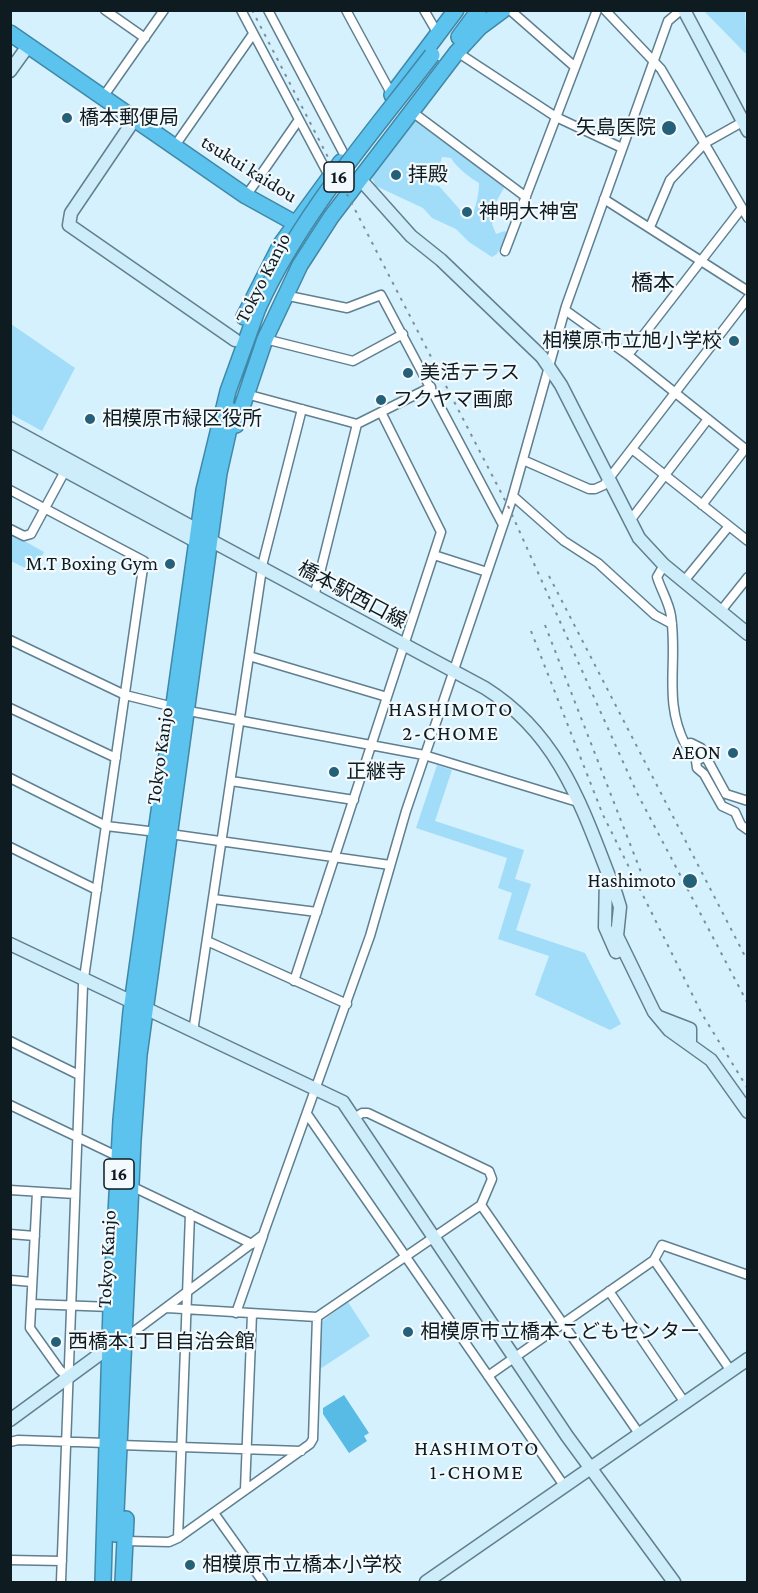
<!DOCTYPE html>
<meta charset="utf-8">
<style>
body{margin:0}
#map{position:relative;width:758px;height:1593px;overflow:hidden;background:#d5f1fe;font-family:"Crimson Pro",serif}
canvas{display:block}
.frame{position:absolute;inset:0;border:12px solid #0e1b21;pointer-events:none}
</style>
<div id="map">
<canvas width="758" height="1593"></canvas>
<div class="frame"></div>
</div>
<script>
const ctx = document.querySelector('canvas').getContext('2d');
ctx.lineJoin = 'round';
function fillPath(path, color) { ctx.fillStyle = color; ctx.fill(path, 'evenodd'); }
function trace(path, color, width, dash) { ctx.strokeStyle = color; ctx.lineWidth = width; ctx.lineCap = dash ? 'butt' : 'round'; ctx.setLineDash(dash || []); ctx.stroke(path); }
function drawText(font, color, halo, rows, align = 'center') {
  ctx.font = font + ' "Crimson Pro","Noto Sans JP",serif'; ctx.lineWidth = 4.5; ctx.setLineDash([]); ctx.textBaseline = 'middle'; ctx.strokeStyle = halo; ctx.fillStyle = color; for (const [text, x, y, turn = 0] of rows) {
    ctx.save(); ctx.translate(x, y); ctx.rotate((+turn || 0) * Math.PI / 180); ctx.textAlign = isNaN(turn) ? turn : align; if (halo) ctx.strokeText(text, 0, 0); ctx.fillText(text, 0, 0); ctx.restore();
  }
}
const green = new Path2D(`
 M704 11H745L747 55Z
 M415 118 501 182 504 188 493 207 496 215 492 224 496 234 505 231 507 234 497 254 492 257 469 242 456 229 432 218 423 208 376 186 371 176ZM442 157 451 158C456 167 470 178 479 183 479 195 476 204 473 215L470 217 462 212 439 186 429 185 435 182Z
 M11 324 75 368 42 431 11 414Z
 M10 533 44 552 37 566 31 571 11 561Z
 M437 765 452 770 435 821 524 850 515 879 531 884 516 930 585 953 621 1024 610 1030 535 995 549 956 498 939 512 893 498 888 507 858 416 828Z
 M348 1302 370 1336 320 1369 321 1322Z`);
const water = new Path2D(`
 M344 1395 369 1433 364 1436 367 1441 349 1453 323 1414V1408Z`);
const street = new Path2D(`
 M105 10 145 38
 M241 10 329 176
 M268 10 345 156
 M346 10 392 95
 M424 10 438 34
 M510 10 575 67
 M605 10 661 69 748 218
 M457 52 556 117 622 148
 M103 97 164 10
 M411 111 526 197
 M174 147 253 34
 M246 196 298 121
 M604 199 748 291
 M650 227 670 180 705 143 746 120
 M505 251 597 10
 M284 295 347 308 381 295 503 525
 M565 310 628 355 748 451
 M265 339 353 361 403 334
 M628 355 742 208
 M246 394 357 424 431 387
 M632 449 748 541
 M523 460 589 489H595L604 485 748 298
 M10 490 144 561 83 985 61 1582
 M513 496 564 541 598 563 655 615 672 624
 M702 505 745 449
 M629 522 708 419
 M10 529 24 536 31 534 65 471
 M434 555 487 572
 M664 565 657 577C661 590 669 602 671 616 678 663 663 700 685 744L691 743 701 748 726 794 748 801
 M684 581 729 526
 M314 597 357 424
 M720 612 748 577
 M10 640 125 695 194 712 424 755 581 803
 M249 656 387 697
 M10 708 116 758
 M706 756 696 761 697 768 704 774 722 806 735 812 741 825 748 830
 M10 778 106 826 157 832
 M231 781 354 800
 M170 834 390 865
 M10 847 97 890
 M213 899 317 912
 M207 941 347 1004
 M294 981 441 532 381 412
 M193 1032 263 562 302 409
 M10 1041 79 1075
 M10 1105 119 1157
 M307 1114 565 1487
 M131 1186 252 1244
 M10 1190 75 1194
 M37 1192 30 1328 60 1370 68 1377
 M481 1205 640 1435
 M10 1234 35 1236
 M654 1260 731 1371
 M10 1280 32 1282
 M609 1291 685 1403
 M32 1304 111 1307
 M167 1308 317 1317 481 1205 492 1179 489 1171 368 1113H362L353 1119
 M236 1313 263 1236
 M124 1339 263 1235 370 936 406 811 511 502 566 306 668 21 681 10
 M488 1376 654 1260 662 1245 748 1275
 M10 1442 18 1440 106 1443
 M120 1445 301 1451
 M245 1490 252 1314
 M214 1513 263 1582
 M178 1538 190 1214
 M125 1541 169 1542 178 1538 310 1444 313 1439 317 1317
 M10 1560 62 1561`);
const secondary = new Path2D(`
 M684 10 748 131
 M10 71 28 46
 M134 120 71 213 69 225 235 340
 M360 179 411 236 441 260 542 357 561 385 639 538 664 565 748 634
 M10 428 203 533
 M10 441 197 542 210 540 485 688C563 737 584 814 616 894L620 907 617 936 654 1012 669 1030 711 1060 748 1112
 M606 876 605 927 616 952
 M10 944 343 1102 567 1436 674 1582
 M659 1017 690 1029V1044
 M10 1420 115 1343
 M426 1582 748 1359`);
const highway = new Path2D(`
 M10 33 246 196 302 227
 M459 37 479 10
 M392 95 456 10
 M244 317 281 244 341 162
 M236 425 265 339 300 265 331 217 457 52 480 27 503 10
 M115 1534 133 1140 139 1055 219 473 233 411
 M103 1582 111 1307 121 1120 131 1011 204 490 228 391 258 308
 M123 1582 126 1519`);
const rail = new Path2D(`
 M252 10 509 508 637 793 748 1004
 M549 576 748 962
 M545 625 646 885
 M531 631 603 815 702 1014 748 1089`);
const highwayBridge = new Path2D(`
 M258 308C301 214 370 136 432 55`);
const markers = [
 [67,118,6,"#256079"],
 [669,128,8,"#256079"],
 [396,175,6,"#256079"],
 [467,212,6,"#256079"],
 [734,341,6,"#256079"],
 [408,373,6,"#256079"],
 [381,400,6,"#256079"],
 [90,419,6,"#256079"],
 [170,564,6,"#256079"],
 [733,753,6,"#256079"],
 [334,772,6,"#256079"],
 [690,881,8,"#256079"],
 [408,1332,6,"#256079"],
 [56,1342,6,"#256079"],
 [190,1565,6,"#256079"]
];
const shields = [
 [339,177,30],
 [119,1174,30]
];
const shieldNames = [
 ["16",339,177],
 ["16",119,1174]
];
const poiNames = [
 ["橋本郵便局",79,118],
 ["矢島医院",656,128,"right"],
 ["拝殿",408,175],
 ["神明大神宮",479,212],
 ["相模原市立旭小学校",722,341,"right"],
 ["美活テラス",420,373],
 ["フクヤマ画廊",393,400],
 ["相模原市緑区役所",102,419],
 ["M.T Boxing Gym",158,564,"right"],
 ["AEON",721,753,"right"],
 ["正継寺",346,772],
 ["Hashimoto",676,881,"right"],
 ["相模原市立橋本こどもセンター",420,1332],
 ["西橋本1丁目自治会館",68,1342],
 ["相模原市立橋本小学校",202,1565]
];
const streetNames = [
 ["tsukui kaidou",249,169,32],
 ["Tokyo Kanjo",263,278,-63],
 ["橋本駅西口線",352,595,28],
 ["Tokyo Kanjo",160,756,-82],
 ["Tokyo Kanjo",107,1259,-87]
];
const neighbourhoodNames = [
 ["HASHIMOTO",451,710],
 ["2-CHOME",451,734],
 ["HASHIMOTO",477,1449],
 ["1-CHOME",477,1473]
];
const quarterNames = [
 ["橋本",653,283]
];
fillPath(green, '#a1dcf8');
fillPath(water, '#57bbe6');
trace(street, '#607f8f', 11);
trace(secondary, '#607f8f', 15);
trace(highway, '#4188a6', 18);
trace(street, '#fff', 8);
trace(secondary, '#ceedfa', 12);
trace(highway, '#5cc2ee', 15);
trace(rail, '#7a8f99', 2, [3, 6]);
trace(highwayBridge, '#4188a6', 18, []);
trace(highwayBridge, '#5cc2ee', 15);
for (const [x, y, r, color] of markers) { const dot = new Path2D(); dot.arc(x, y, r, 0, 2 * Math.PI); ctx.fillStyle = color; ctx.fill(dot); trace(dot, '#f3fafd', 2); }
for (const [x, y, w] of shields) { const box = new Path2D(); box.roundRect(x - w / 2, y - 15, w, 30, 4.5); ctx.fillStyle = '#f3fafd'; ctx.fill(box); trace(box, '#0e1b21', 1.5); }
drawText('bold 18px', '#0e1b21', null, shieldNames);
drawText('20px', '#0e1b21', '#f3fafd', poiNames, 'left');
drawText('20px', '#0e1b21', '#f3fafd', streetNames);
ctx.letterSpacing = '1.5px';
drawText('21px', '#0e1b21', '#f3fafd', neighbourhoodNames);
ctx.letterSpacing = '0px';
drawText('22px', '#0e1b21', '#f3fafd', quarterNames);
</script>
